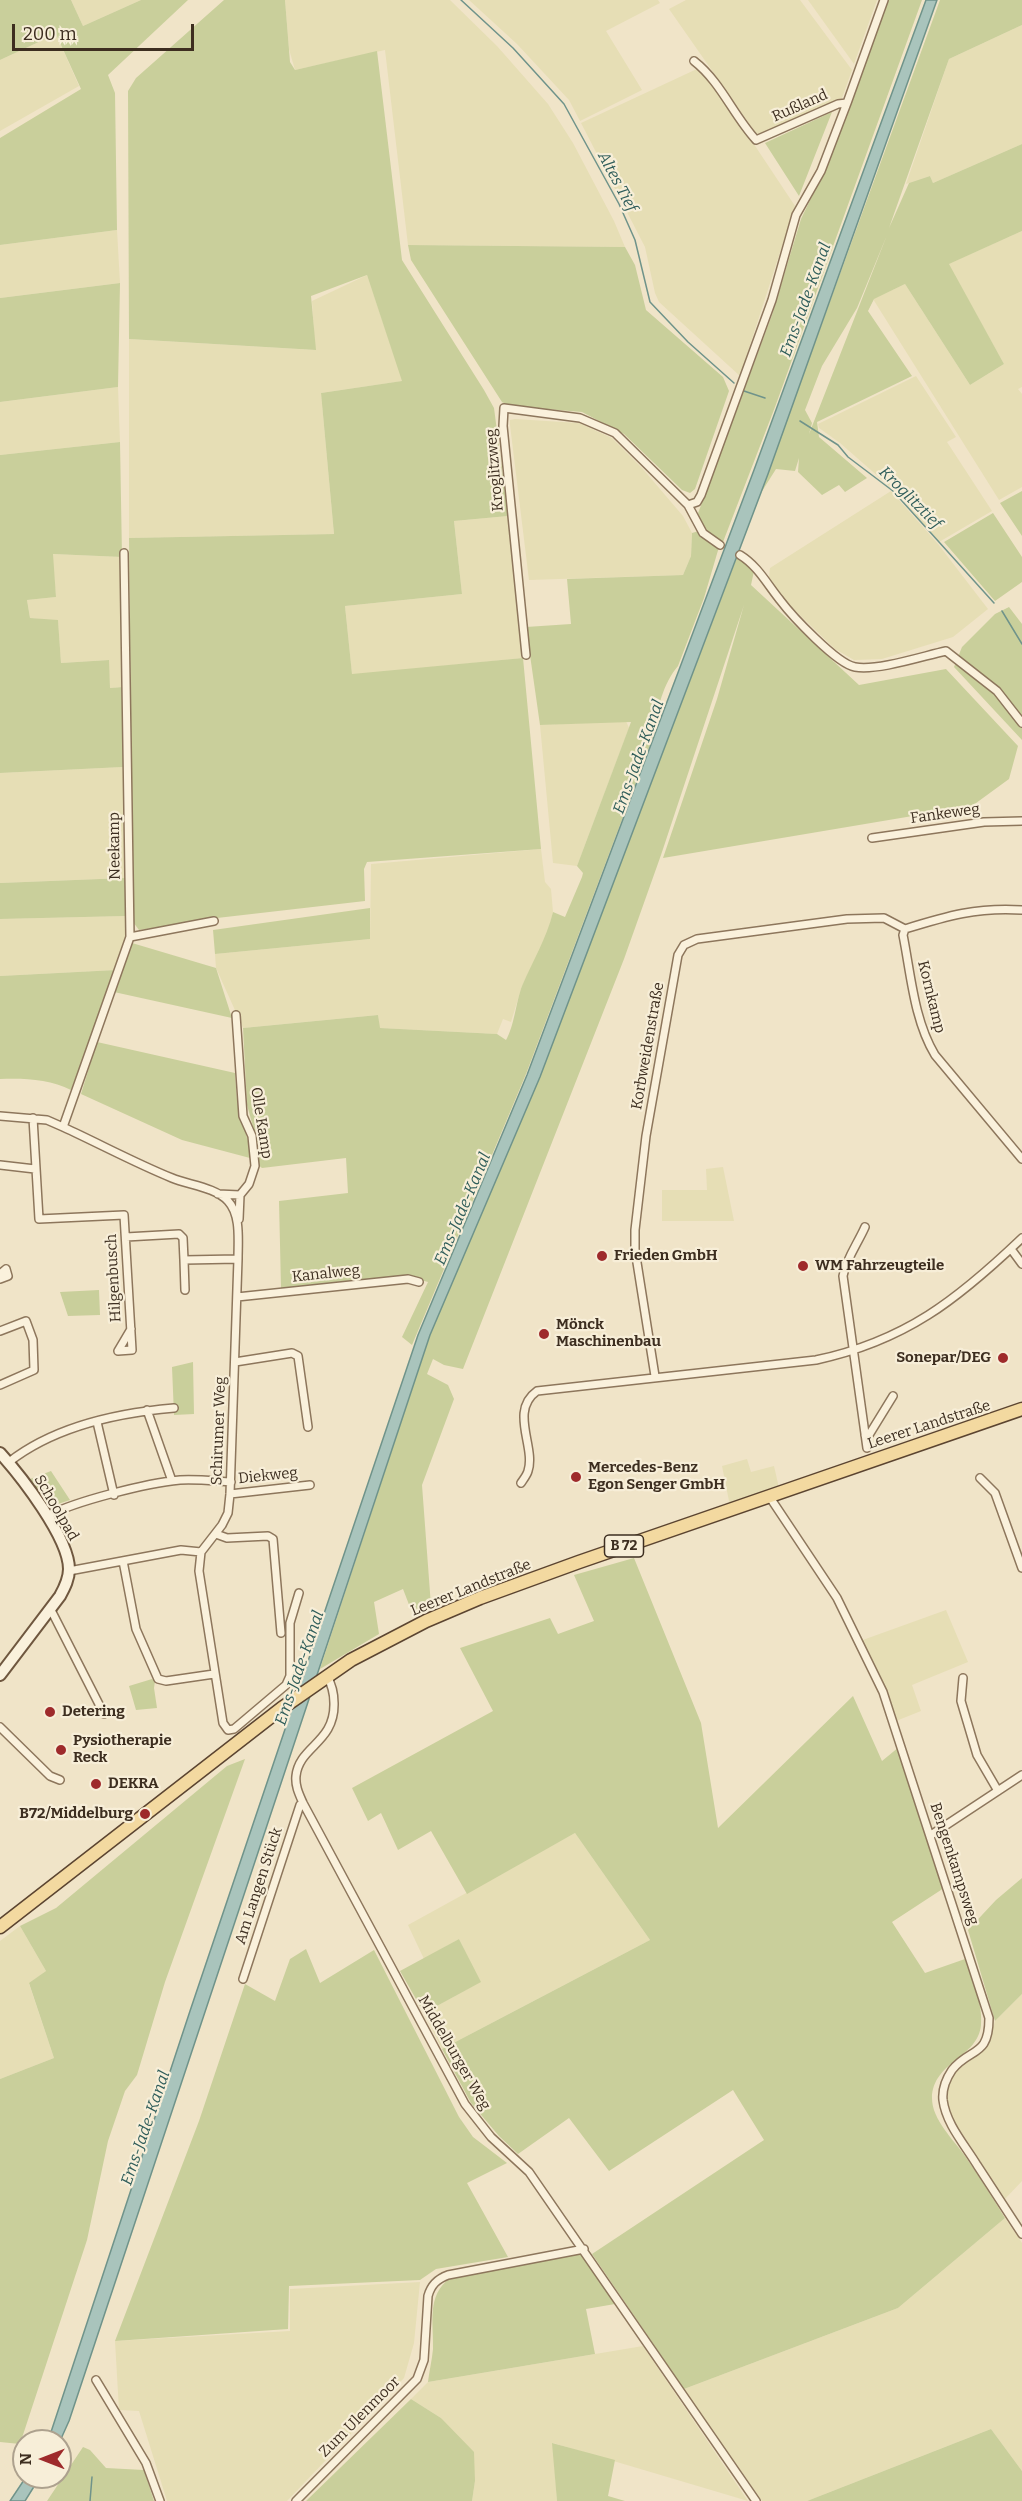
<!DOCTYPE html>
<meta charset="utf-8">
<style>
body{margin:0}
#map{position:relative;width:1022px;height:2501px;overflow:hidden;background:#f0e4c8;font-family:Bitter,serif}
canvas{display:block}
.north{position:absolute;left:12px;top:2429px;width:60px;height:60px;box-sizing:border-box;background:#f7eed8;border:2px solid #ada18e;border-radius:50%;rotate:270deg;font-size:16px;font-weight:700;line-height:24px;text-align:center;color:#3d2e20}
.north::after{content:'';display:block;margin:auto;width:21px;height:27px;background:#9e2a2b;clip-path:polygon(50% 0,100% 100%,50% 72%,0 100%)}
.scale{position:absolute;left:12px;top:24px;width:182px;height:27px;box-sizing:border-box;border:3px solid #3d2e20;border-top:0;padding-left:8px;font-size:18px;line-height:21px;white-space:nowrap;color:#3d2e20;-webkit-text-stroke:4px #f7eed8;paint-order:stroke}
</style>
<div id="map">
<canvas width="1022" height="2501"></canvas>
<div class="north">N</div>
<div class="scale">200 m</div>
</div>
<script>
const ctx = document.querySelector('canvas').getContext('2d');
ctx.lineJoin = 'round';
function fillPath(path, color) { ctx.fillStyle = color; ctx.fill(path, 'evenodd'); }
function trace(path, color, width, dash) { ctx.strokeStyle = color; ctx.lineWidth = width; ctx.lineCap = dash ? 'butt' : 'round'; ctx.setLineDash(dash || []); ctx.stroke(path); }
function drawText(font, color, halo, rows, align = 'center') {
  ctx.font = font + ' Bitter,serif'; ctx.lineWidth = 4.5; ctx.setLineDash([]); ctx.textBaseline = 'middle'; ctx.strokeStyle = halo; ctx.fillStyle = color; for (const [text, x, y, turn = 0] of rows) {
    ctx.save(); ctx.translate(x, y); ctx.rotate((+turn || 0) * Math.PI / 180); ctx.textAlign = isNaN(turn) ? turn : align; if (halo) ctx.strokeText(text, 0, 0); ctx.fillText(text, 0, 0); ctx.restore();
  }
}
const farmland = new Path2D(`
 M71 0H141L83 26Z
 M285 0H450L497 46 548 104 573 143 614 221 625 247 408 245 385 50 295 70 289 49Z
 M469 0H658L660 3 606 31 642 90 580 121 569 100 517 44Z
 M686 0H800L852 70 842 98 757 135 669 9Z
 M808 0H877L854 64Z
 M1022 25V144L933 183 930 176 906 184 949 59Z
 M56 34 79 86 0 131V60Z
 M699 68 708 75 795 206 740 376 659 302 655 293 645 247 581 123Z
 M117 230 120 283 0 298V245Z
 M1022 231V387L1018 389 1022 394V487L999 500 873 299 905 284 970 385 1004 364 948 264Z
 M367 275 403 381 321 393 334 534 129 538V339L315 350 312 301Z
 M916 376 956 437 947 442 992 511 939 542 896 492 840 443 819 428 818 424Z
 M118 387 120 442 0 455V402Z
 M515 419 579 423 612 438 642 468 683 516 692 533 691 556 683 575 529 580 510 425V420Z
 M891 491 938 544 988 609 953 637 882 659 854 660 835 649 784 600 769 577 770 568Z
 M508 516 523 658 352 675 345 606 462 594 454 521Z
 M52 554 122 557 123 687 110 688 108 660 61 663 58 621 30 618 27 600 56 597Z
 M626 721 629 728 577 866 553 863 540 725Z
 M123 767 125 878 0 883V773Z
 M541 849 545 882 551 889 553 912 547 936 522 986 511 1022 503 1019 497 1034 379 1028 378 1015 243 1028 216 968 215 954 370 939 371 864Z
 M126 916V937L116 970 0 976V919Z
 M723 1167 734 1221H662V1190H707L706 1169Z
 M747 1459 751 1472 774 1466 779 1488 730 1506 722 1466Z
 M946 1610 968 1662 912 1685 921 1711 896 1721 886 1692 860 1641Z
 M575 1833 650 1940 442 2049 424 2013 480 1982 459 1939 424 1959 408 1925Z
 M20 1926 46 1971 29 1984 54 2058 0 2079V1941Z
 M1022 1994V2181L1005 2199 954 2121 946 2100 948 2086 954 2074 961 2066 978 2055 988 2044 995 2021Z
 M1005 2218 1022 2243V2471L991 2429 807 2501H762L684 2389 898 2308Z
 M420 2282 414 2343 404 2378 287 2501H167L139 2411 119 2410 115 2341 290 2331V2289Z
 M643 2346 748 2501 553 2443 557 2501H472L475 2481 441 2418 411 2399 428 2382Z`);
const green = new Path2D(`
 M0 0H71L83 26 141 0H188L108 75 115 93 117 230 0 245V138L81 89 56 34 0 60Z
 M224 0H285L290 62 295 70 377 51 402 260 484 390 494 408 508 516 454 521 462 594 345 606 352 674 523 658 541 849 367 862 364 869 365 901 217 918 139 930 133 922 129 538 334 534 321 393 402 381 367 275 311 296 316 350 129 339 128 91 136 78Z
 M886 0H922L775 407 723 542 720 541 705 530 697 516 772 315 801 219 827 165Z
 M940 0H1022V25L949 59 889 228 909 183 930 176 933 183 1022 144V231L949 264 1004 364 970 385 905 284 874 299 868 311 912 376 817 422 819 437 867 478 845 492 839 485 822 495 798 472 799 458 795 471 776 469 759 496ZM887 235 809 434 812 423 805 410 822 366 857 308Z
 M832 112 799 196 765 143Z
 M408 245 625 247 635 265 646 310 723 377 729 391 695 489 690 493 682 490 624 434 582 412 510 406 502 402 411 260Z
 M120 283 118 387 0 402V298Z
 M120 442 122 557 53 554 56 597 27 600 30 618 58 620 61 663 109 660 110 688 123 687V767L0 773V455Z
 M1022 491V536L1000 503Z
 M993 513 1022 557V582L995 601 944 542Z
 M699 531 719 547 704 598 678 666C664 682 656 710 655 732L526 1074 412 1345 402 1337 428 1282 406 1276 281 1288 279 1201 348 1193 346 1158 262 1168 257 1164 259 1148 247 1105 243 1028 378 1015 380 1028 497 1034 506 1040C514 1027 516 1002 522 986 533 960 546 940 553 912L565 917 582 877 583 873 577 866 631 722 540 725 526 627 571 624 567 579 683 575 691 556 692 533Z
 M737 557 754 571 751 585 859 685 946 669 1018 746 1009 779 972 806 663 858 717 699 744 605 661 855 624 959 463 1369 444 1365 433 1359 427 1374 448 1385 454 1399 422 1485 431 1606 413 1615 403 1589 374 1602 379 1634 320 1669 430 1334 540 1076Z
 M1009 607 1022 624V740L954 667 962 647 995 614Z
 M125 878 126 916 0 919V883Z
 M370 908V939L215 954 213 930Z
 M132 943 216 968 232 1018 114 992Z
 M116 970 71 1090C50 1079 23 1078 0 1079V976Z
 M97 1042 235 1073 237 1101 249 1145 250 1158 182 1140 81 1094Z
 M99 1290 100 1315 68 1316 60 1292Z
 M193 1362 194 1414 174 1415 172 1367Z
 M51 1471 70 1500 49 1507 30 1479Z
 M634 1558 701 1723 718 1828 853 1696 882 1761 899 1747 944 1888 892 1922 925 1973 965 1959C972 1979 983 2003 981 2025 978 2058 933 2061 932 2098 932 2120 954 2140 965 2156 979 2176 992 2197 1005 2218L898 2308 684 2389 592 2254 764 2140 733 2090 609 2171 569 2118 518 2154 499 2136 471 2103 442 2049 650 1940 575 1833 467 1894 431 1831 398 1850 381 1813 368 1821 352 1788 493 1711 460 1648 550 1618 558 1634 594 1621 574 1575Z
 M152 1679 155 1681 154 1688 157 1708 136 1710 129 1686Z
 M245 1759 165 1982 137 2075 125 2091 108 2141 87 2240 20 2444 0 2442V2079L54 2058 29 1983 46 1971 20 1926 56 1908 227 1766Z
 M1022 1878V1994L995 2021 968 1930 996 1900Z
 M459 1939 481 1982 424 2013 400 1971Z
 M306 1949 320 1983 374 1950 459 2117 473 2137 507 2163 467 2183 508 2257 436 2269 420 2280 289 2286 288 2329 115 2341 199 2121 245 1984 275 2001 290 1959Z
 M580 2254 585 2257 615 2304 586 2309 595 2354 428 2382C429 2372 432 2360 433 2349 434 2323 426 2296 450 2278Z
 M411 2399 441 2418 474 2452 475 2481 472 2501H306Z
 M991 2429 1022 2471V2501H807Z
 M552 2443 615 2460 608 2496 625 2501H557Z
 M83 2447 90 2450 106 2468 144 2470 154 2501H47Z`);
const water = new Path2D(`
 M926 0H937L768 474 540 1077 430 1335 69 2421 60 2441H46L51 2432 190 2011 418 1335 527 1075 754 470Z
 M26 2477H40L25 2501H10Z`);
const stream = new Path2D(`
 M461 0 513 48 564 104 619 204 635 240 650 302 688 342 734 383
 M744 391 765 398
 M800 421 838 445 848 457 893 491 994 603
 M1002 611 1022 644
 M90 2501 92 2477`);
const street = new Path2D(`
 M694 61C721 82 733 115 756 140L838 104 847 103 884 0
 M688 505 697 502 701 495 772 300 796 215 821 171 847 103
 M740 555C758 566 767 584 780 600 792 616 837 664 855 667 878 671 923 656 946 651L997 691 1022 723
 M526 655 503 426 504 408 580 418 615 433 688 505 703 533 720 545
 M872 838 984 822 1022 821
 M1022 910C977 907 947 916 905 929L903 935C911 975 914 1020 935 1055L1022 1159
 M130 937 214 921
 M236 1015 243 1116 252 1136 255 1166 249 1184 240 1195 239 1219
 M0 1116 47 1120 63 1127C100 1144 135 1163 172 1178 189 1185 215 1187 228 1201 241 1215 238 1240 238 1259L230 1494 228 1513 222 1525 201 1552 199 1571 223 1723 228 1730 234 1729 286 1685 290 1676V1623L299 1593
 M33 1118 39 1219 124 1215 132 1350 118 1351 131 1329
 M63 1127 130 937 124 553
 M0 1165 35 1169
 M218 1194 240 1195
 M865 1227C858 1243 846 1259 843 1276L867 1448
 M126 1237 179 1234 183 1238 184 1260 238 1259
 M1011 1249 1022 1264
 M184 1260 185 1290
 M0 1274 6 1269 8 1276 0 1279
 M237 1297 408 1279 419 1282
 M0 1331 26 1321 33 1340 34 1370 0 1385
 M235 1362 292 1353 298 1356 308 1427
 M655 1376 635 1250V1230L646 1136 678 955 684 945 697 939 847 919 884 918 905 929
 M147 1410 172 1481
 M97 1422 114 1495
 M865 1435H869L893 1396
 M9 1462C55 1426 116 1413 174 1408
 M980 1478 995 1493 1022 1568
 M521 1483C523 1480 527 1475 528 1471 536 1447 509 1411 537 1391L816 1360C905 1341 957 1300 1022 1238
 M230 1494 310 1485
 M769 1496 837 1598 883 1692 989 2018C989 2058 970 2047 952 2070 946 2079 942 2090 943 2100 946 2124 965 2145 977 2165 992 2188 1007 2211 1022 2234
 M47 1516C76 1501 147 1483 180 1480 197 1479 214 1481 231 1482
 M216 1534 227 1538 268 1536 273 1539 281 1633
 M123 1561 136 1629 158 1679 166 1681 214 1674
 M69 1571 181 1550 201 1552
 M51 1610 104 1714
 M327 1676C332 1685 334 1693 334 1703 335 1743 299 1746 296 1776 295 1786 299 1794 303 1803L465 2104 491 2137 529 2172 756 2501
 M963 1678 961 1701 977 1755 998 1791
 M0 1727 50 1776 60 1780
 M931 1835 1022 1775
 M243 1979 300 1805 303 1803
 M96 2380 146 2463 160 2501
 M296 2501 417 2379 424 2360 428 2296C431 2285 437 2279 448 2275L584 2249`);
const secondary = new Path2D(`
 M0 1453C21 1476 69 1538 69 1569 69 1579 65 1587 60 1596L0 1675`);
const primary = new Path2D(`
 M0 1927 282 1708 351 1660 426 1621 480 1598 579 1562 1022 1409`);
const markers = [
 [602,1256,6,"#9e2a2b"],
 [803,1266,6,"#9e2a2b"],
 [544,1334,6,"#9e2a2b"],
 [1003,1358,6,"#9e2a2b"],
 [576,1477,6,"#9e2a2b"],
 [50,1712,6,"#9e2a2b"],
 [61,1750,6,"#9e2a2b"],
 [96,1784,6,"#9e2a2b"],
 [145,1814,6,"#9e2a2b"]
];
const shields = [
 [624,1546,39]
];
const shieldNames = [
 ["B 72",624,1546]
];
const streetNames = [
 ["Rußland",800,106,-24],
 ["Kroglitzweg",495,470,-95],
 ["Fankeweg",945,814,-8],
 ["Neekamp",115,846,-91],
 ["Kornkamp",931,997,76],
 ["Korbweidenstraße",648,1046,-80],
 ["Olle Kamp",261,1123,81],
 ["Kanalweg",326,1274,-6],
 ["Hilgenbusch",114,1278,-93],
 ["Leerer Landstraße",929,1425,-18],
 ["Schirumer Weg",219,1431,-88],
 ["Diekweg",268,1476,-6],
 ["Schoolpad",56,1508,60],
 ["Leerer Landstraße",471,1588,-22],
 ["Bengenkampsweg",954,1864,72],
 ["Am Langen Stück",259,1886,-72],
 ["Middelburger Weg",454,2053,60],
 ["Zum Ulenmoor",360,2417,-45]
];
const poiNames = [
 ["Frieden GmbH",614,1256],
 ["WM Fahrzeugteile",815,1266],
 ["Mönck",556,1325],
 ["Maschinenbau",556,1342],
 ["Sonepar/DEG",991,1358,"right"],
 ["Mercedes-Benz",588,1468],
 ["Egon Senger GmbH",588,1485],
 ["Detering",62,1712],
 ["Pysiotherapie",73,1741],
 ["Reck",73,1758],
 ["DEKRA",108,1784],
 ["B72/Middelburg",133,1814,"right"]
];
const waterNames = [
 ["Altes Tief",617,182,62],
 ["Ems-Jade-Kanal",806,300,-70],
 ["Kroglitztief",910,498,45],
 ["Ems-Jade-Kanal",639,757,-70],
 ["Ems-Jade-Kanal",463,1209,-67],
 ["Ems-Jade-Kanal",300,1668,-71],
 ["Ems-Jade-Kanal",146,2128,-71]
];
fillPath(farmland, '#e6deb5');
fillPath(green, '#c9cf9b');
fillPath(water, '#a9c4bc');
trace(water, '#6f938a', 1.5);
trace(stream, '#6f938a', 1.5);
trace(street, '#8d765c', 10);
trace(secondary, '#6f573f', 14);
trace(primary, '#5b4430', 15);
trace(street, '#faf1dc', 7);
trace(secondary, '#faf1dc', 10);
trace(primary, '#f3d9a0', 12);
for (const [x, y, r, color] of markers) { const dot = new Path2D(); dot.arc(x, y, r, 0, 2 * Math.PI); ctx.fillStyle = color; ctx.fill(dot); trace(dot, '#f7eed8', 2); }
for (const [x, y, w] of shields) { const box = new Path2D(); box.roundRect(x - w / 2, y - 11, w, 22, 4.5); ctx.fillStyle = '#f7eed8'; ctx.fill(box); trace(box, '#3d2e20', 1.5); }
drawText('bold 14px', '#3d2e20', null, shieldNames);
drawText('15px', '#3d2e20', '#f7eed8', streetNames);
drawText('bold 15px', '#3d2e20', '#f7eed8', poiNames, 'left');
drawText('italic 16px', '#2f5d5a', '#f7eed8', waterNames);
</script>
